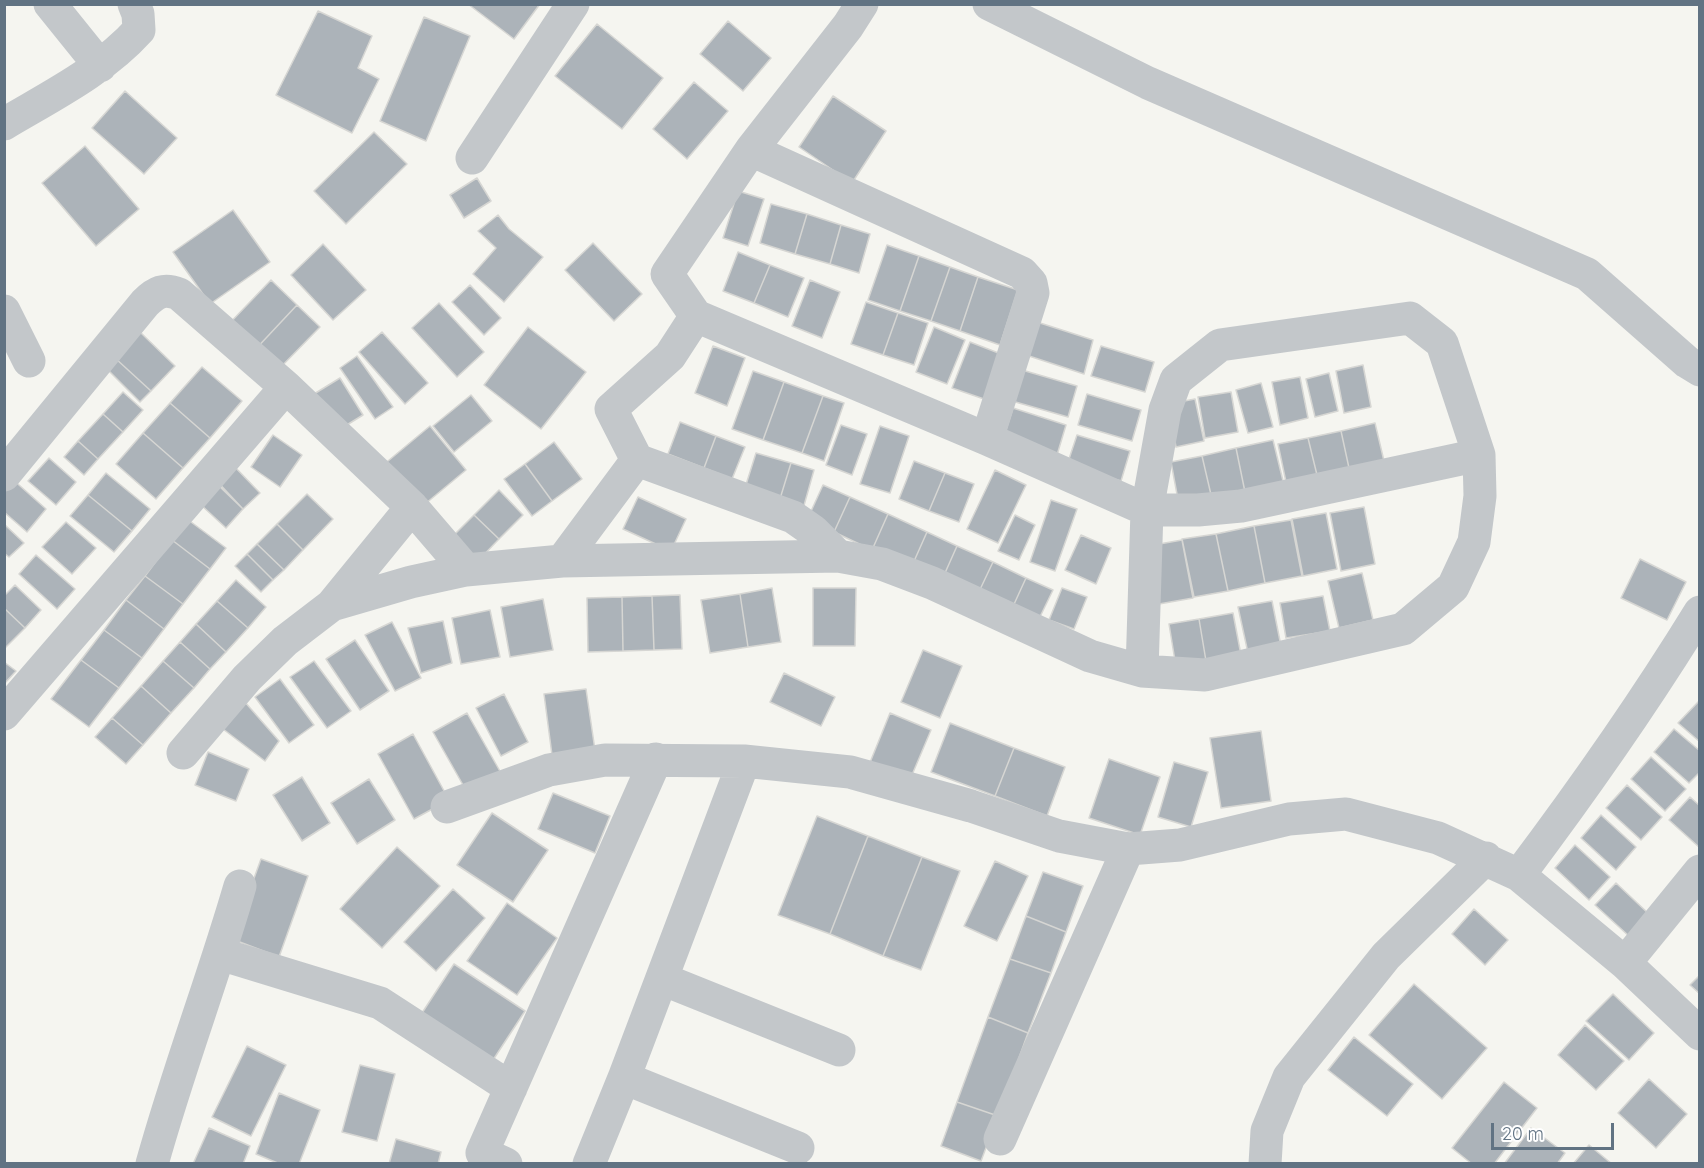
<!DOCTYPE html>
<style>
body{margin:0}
#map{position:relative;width:1704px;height:1168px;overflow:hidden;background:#f5f5f0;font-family:Quicksand,sans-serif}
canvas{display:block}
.frame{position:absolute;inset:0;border:6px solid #617383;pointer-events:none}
.scale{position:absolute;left:1491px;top:1123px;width:123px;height:27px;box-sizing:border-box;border:3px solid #617383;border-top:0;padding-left:8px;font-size:18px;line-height:21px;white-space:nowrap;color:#617383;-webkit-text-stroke:4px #fff;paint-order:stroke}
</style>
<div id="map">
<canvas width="1704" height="1168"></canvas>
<div class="frame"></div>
<div class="scale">20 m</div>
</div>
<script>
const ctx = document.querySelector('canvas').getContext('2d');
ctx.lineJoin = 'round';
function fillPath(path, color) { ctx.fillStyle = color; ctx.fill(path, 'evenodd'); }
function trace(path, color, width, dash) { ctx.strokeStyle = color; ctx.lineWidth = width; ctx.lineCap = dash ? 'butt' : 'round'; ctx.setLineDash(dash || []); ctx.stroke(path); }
const building = new Path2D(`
 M468 4H540L514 39Z
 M318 11 372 36 358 68 379 79 352 133 276 95Z
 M424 17 470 36 426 141 380 121Z
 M728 21 771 58 743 91 700 54Z
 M597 24 663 78 622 129 555 76Z
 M694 82 728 111 687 159 653 129Z
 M125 91 177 138 144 174 92 128Z
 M833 96 886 131 852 183 799 147Z
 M374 132 407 164 346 224 314 191Z
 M85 146 139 209 96 246 42 183Z
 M477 178 491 201 464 218 450 195Z
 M738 191 764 199 748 246 723 238Z
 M771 204 807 214 795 254 760 243Z
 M233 210 270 262 210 304 173 252Z
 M807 214 841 225 830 264 795 254Z
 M498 215 509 229 543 257 504 302 473 274 496 248 478 231Z
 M841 225 870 234 859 273 830 264Z
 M593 243 642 294 614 321 565 270Z
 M323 244 366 290 333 320 291 275Z
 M887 245 919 256 900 311 868 300Z
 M738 252 770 265 754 303 723 291Z
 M919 256 950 267 931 321 900 311Z
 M770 265 804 278 788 317 754 303Z
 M950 267 978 277 960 331 931 321Z
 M978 277 1018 290 1000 345 960 331Z
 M271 280 297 305 252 353 225 328Z
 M810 280 840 292 822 338 792 326Z
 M470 285 501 318 484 335 452 302Z
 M866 302 898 313 883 355 851 344Z
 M439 303 484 352 457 377 412 328Z
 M297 305 320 327 274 374 252 353Z
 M898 313 928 323 914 365 883 355Z
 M1037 322 1093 340 1084 374 1026 355Z
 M528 327 586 372 541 429 484 385Z
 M934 327 965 340 947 384 916 372Z
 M140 332 175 366 151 391 115 358Z
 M382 332 428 383 405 404 359 352Z
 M970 342 1001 354 984 399 952 388Z
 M713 346 745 358 727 406 695 393Z
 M1101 346 1154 362 1145 392 1091 376Z
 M357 356 393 407 375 419 340 368Z
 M115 358 151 391 140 402 106 368Z
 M1363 365 1371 407 1344 413 1336 371Z
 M202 367 242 401 210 438 170 403Z
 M1022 370 1077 386 1068 417 1012 401Z
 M753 371 784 382 763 440 732 429Z
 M1329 373 1338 411 1315 417 1306 379Z
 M1300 377 1308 418 1280 425 1272 382Z
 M340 378 363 415 337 431 314 394Z
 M784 382 823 396 802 453 763 440Z
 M1261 383 1273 427 1248 433 1236 390Z
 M123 392 143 410 123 432 103 414Z
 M1231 392 1238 432 1205 438 1198 397Z
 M1087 394 1141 410 1132 441 1078 425Z
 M471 395 492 421 454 452 433 426Z
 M823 396 844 403 824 461 802 453Z
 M1195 399 1204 441 1176 447 1168 404Z
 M170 403 210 438 183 468 143 433Z
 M1013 408 1066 425 1057 455 1003 439Z
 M103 414 123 432 98 459 78 441Z
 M680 422 716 436 704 468 668 454Z
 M1375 423 1384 461 1349 468 1341 431Z
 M841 425 867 434 852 475 826 465Z
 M430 426 466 470 419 509 382 466Z
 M880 426 909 436 890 493 860 484Z
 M1341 431 1349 468 1317 475 1308 438Z
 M143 433 183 468 156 499 116 464Z
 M273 435 302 455 280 487 251 467Z
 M1077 435 1130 451 1121 481 1067 465Z
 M716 436 745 447 732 479 704 468Z
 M1308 438 1317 475 1286 482 1278 444Z
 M1273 440 1284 485 1245 492 1236 448Z
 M78 441 98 459 84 475 64 457Z
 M554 442 582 479 552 501 525 464Z
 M1236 448 1245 492 1212 499 1202 456Z
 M756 453 791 463 779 502 744 491Z
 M1202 456 1212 499 1179 505 1171 462Z
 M49 458 76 482 56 505 28 481Z
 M914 461 945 473 929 511 899 499Z
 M230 462 260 493 243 509 213 477Z
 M791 463 814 470 803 509 779 502Z
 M525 464 552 501 532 516 504 479Z
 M995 470 1026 485 998 543 967 529Z
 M106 473 150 509 132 531 88 495Z
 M945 473 974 484 959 522 929 511Z
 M10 477 46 509 27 532 4 512V483Z
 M218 485 243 509 226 528 200 504Z
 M823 485 850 497 834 532 807 520Z
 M499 490 523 515 499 539 474 515Z
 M307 494 333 519 303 550 277 524Z
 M88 495 132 531 114 552 70 516Z
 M638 497 686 519 671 551 623 529Z
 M850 497 888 514 872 550 834 532Z
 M1051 500 1077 509 1055 571 1030 562Z
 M1364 507 1375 564 1341 571 1330 513Z
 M1326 513 1337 569 1303 576 1292 519Z
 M888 514 927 532 911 568 872 550Z
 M474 515 499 539 476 563 450 539Z
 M1015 515 1035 525 1019 560 998 551Z
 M187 519 226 548 210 569 172 540Z
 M1291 520 1302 576 1265 583 1254 526Z
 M66 522 96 548 72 574 42 547Z
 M4 524 24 543 9 557 4 553Z
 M277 524 303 550 284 570 257 544Z
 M1254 526 1265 583 1228 591 1216 534Z
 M927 532 957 546 941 582 911 568Z
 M1216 534 1228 591 1194 597 1182 539Z
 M1081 535 1111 548 1096 584 1065 570Z
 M172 540 210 569 183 604 145 576Z
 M1182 540 1193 598 1159 604 1148 546Z
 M257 544 284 570 273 580 247 554Z
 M957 546 993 562 976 598 941 582Z
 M247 554 273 580 261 592 235 566Z
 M36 555 75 589 57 609 19 574Z
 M1640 559 1686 582 1667 620 1621 598Z
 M993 562 1026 578 1010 613 976 598Z
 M1362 573 1373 620 1339 628 1328 581Z
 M145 576 183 604 164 629 126 600Z
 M1026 578 1053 590 1036 625 1010 613Z
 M236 580 266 607 248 628 217 601Z
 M15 585 41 610 25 628 4 608V596Z
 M772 588 781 642 748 647 740 594Z
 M813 588H856L855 646H813Z
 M1062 588 1087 597 1074 629 1049 620Z
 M740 594 748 647 710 653 701 600Z
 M680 595 682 649 654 650 652 596Z
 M652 596 654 650 623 651 622 597Z
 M1323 596 1330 631 1286 638 1280 603Z
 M622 597 623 651 588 652 587 598Z
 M543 599 553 650 510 657 501 607Z
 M126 600 164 629 142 658 104 630Z
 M217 601 248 628 226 652 196 624Z
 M1272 601 1281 646 1248 653 1238 607Z
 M4 608 25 628 4 649Z
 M490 610 500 657 461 664 452 618Z
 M1233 613 1241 655 1206 661 1199 619Z
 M1199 619 1206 661 1176 667 1169 624Z
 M443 621 452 663 421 673 408 628Z
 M392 622 421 678 395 691 365 635Z
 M196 624 226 652 210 669 180 642Z
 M104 630 142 658 119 688 81 660Z
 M355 640 389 691 360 710 326 659Z
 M180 642 210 669 194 688 163 661Z
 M923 650 962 666 940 718 901 702Z
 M81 660 119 688 89 727 51 699Z
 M163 661 194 688 171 713 141 686Z
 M314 661 351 711 327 728 290 677Z
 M4 662 16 671 4 684Z
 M784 673 835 697 821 726 770 702Z
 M280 679 314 725 289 743 255 697Z
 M141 686 171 713 143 745 112 718Z
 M586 689 595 750 552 755 544 694Z
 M504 694 528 742 501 756 476 708Z
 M244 701 279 741 265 761 223 729Z
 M1699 701H1700V742L1678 723Z
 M467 713 501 773 467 792 433 732Z
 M890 713 931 730 909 782 869 765Z
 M112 718 143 745 126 764 95 737Z
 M950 723 1014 748 995 796 931 772Z
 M1674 729 1700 751V772L1689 783 1654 752Z
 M1261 731 1271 801 1221 808 1210 738Z
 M413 734 449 800 414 819 378 754Z
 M1014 748 1065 767 1047 816 995 796Z
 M208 752 249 769 236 801 195 785Z
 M1651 757 1686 789 1665 811 1631 779Z
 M1109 759 1160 777 1140 835 1089 818Z
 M1174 762 1208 772 1191 827 1158 817Z
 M302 777 330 823 302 841 273 795Z
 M369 779 395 820 357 844 331 803Z
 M1627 785 1662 817 1641 840 1606 808Z
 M553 793 610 816 595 853 538 829Z
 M1690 797 1700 806V848L1669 820Z
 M492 813 548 850 513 902 457 865Z
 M1601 815 1636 847 1616 870 1581 838Z
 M817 816 868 836 830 934 778 915Z
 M868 836 922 857 883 956 830 934Z
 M1575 845 1610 877 1589 900 1555 868Z
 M397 847 440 886 382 948 340 909Z
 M922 857 960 871 921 970 883 956Z
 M261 859 308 876 279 957 232 939Z
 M995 861 1028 876 997 941 964 926Z
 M1043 872 1083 886 1066 932 1026 916Z
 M1616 883 1650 915 1630 937 1595 905Z
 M453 889 485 918 436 971 404 942Z
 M507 903 557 938 517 995 467 961Z
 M1474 909 1508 940 1485 965 1452 934Z
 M1026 916 1066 932 1051 973 1010 959Z
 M1010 959 1051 973 1028 1033 988 1017Z
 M454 964 525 1011 493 1060 422 1013Z
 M1700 975V994L1690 985Z
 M1414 984 1487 1048 1442 1099 1369 1035Z
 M1613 994 1654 1033 1629 1060 1586 1021Z
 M988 1017 1028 1033 998 1116 957 1102Z
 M1585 1025 1624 1061 1596 1090 1558 1055Z
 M1354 1037 1413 1084 1387 1116 1328 1070Z
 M247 1046 286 1065 251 1136 212 1117Z
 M360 1065 395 1074 377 1141 342 1132Z
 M1649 1079 1687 1114 1656 1148 1618 1113Z
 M1504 1082 1537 1108 1494 1164H1472L1452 1148Z
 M279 1093 320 1110 299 1164H280L256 1154Z
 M957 1102 998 1116 981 1161 941 1146Z
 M209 1128 250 1146 243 1164H193Z
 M1531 1128 1565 1153 1557 1164H1504Z
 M396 1139 441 1152 438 1164H389Z
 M1589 1145 1612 1164H1573Z`);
const minor = new Path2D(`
 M50 4 100 66
 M989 4 1148 83 1587 274 1687 362 1700 370
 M4 124C51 96 102 71 139 30L138 14 134 4
 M751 150 1022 273 1031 283 1033 293 987 439
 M472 158 573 4
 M4 311 29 361
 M696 316 987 439 1147 510H1198L1241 506 1479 455
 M637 460 793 517 813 531 838 556
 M4 475 145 303C156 292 164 288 179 294L286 387 412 507 466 570
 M562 561 637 460 611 409 670 356 696 316 667 274 751 150 848 26 862 4
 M332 605 412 507
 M4 714 286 387
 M183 753 247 678 285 641 332 605 411 582 466 570 562 561 838 556 882 564 932 583 1090 656 1142 671 1205 675 1403 629 1453 587 1474 542 1480 496 1479 455 1442 343 1410 318 1220 345 1176 380 1165 410 1147 510 1142 671
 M447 807 549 770 605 760 744 761 850 772 971 806 1059 836 1128 849 1180 845 1289 819 1346 814 1438 838 1519 875C1583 790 1644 703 1700 612
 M1519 875 1625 963 1700 1034
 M220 954 380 1003 511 1088
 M1625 963 1700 871
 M662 979 839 1050
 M624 1078 798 1148
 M1000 1139 1128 849
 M152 1164C178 1070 213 979 240 886
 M506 1164 482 1153 656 759
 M589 1164 624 1078 744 761
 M1265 1164 1267 1131 1289 1077 1386 956 1486 858`);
fillPath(building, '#acb3b9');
trace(building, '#d6d6d3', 1.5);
trace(minor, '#c3c7ca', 33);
</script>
